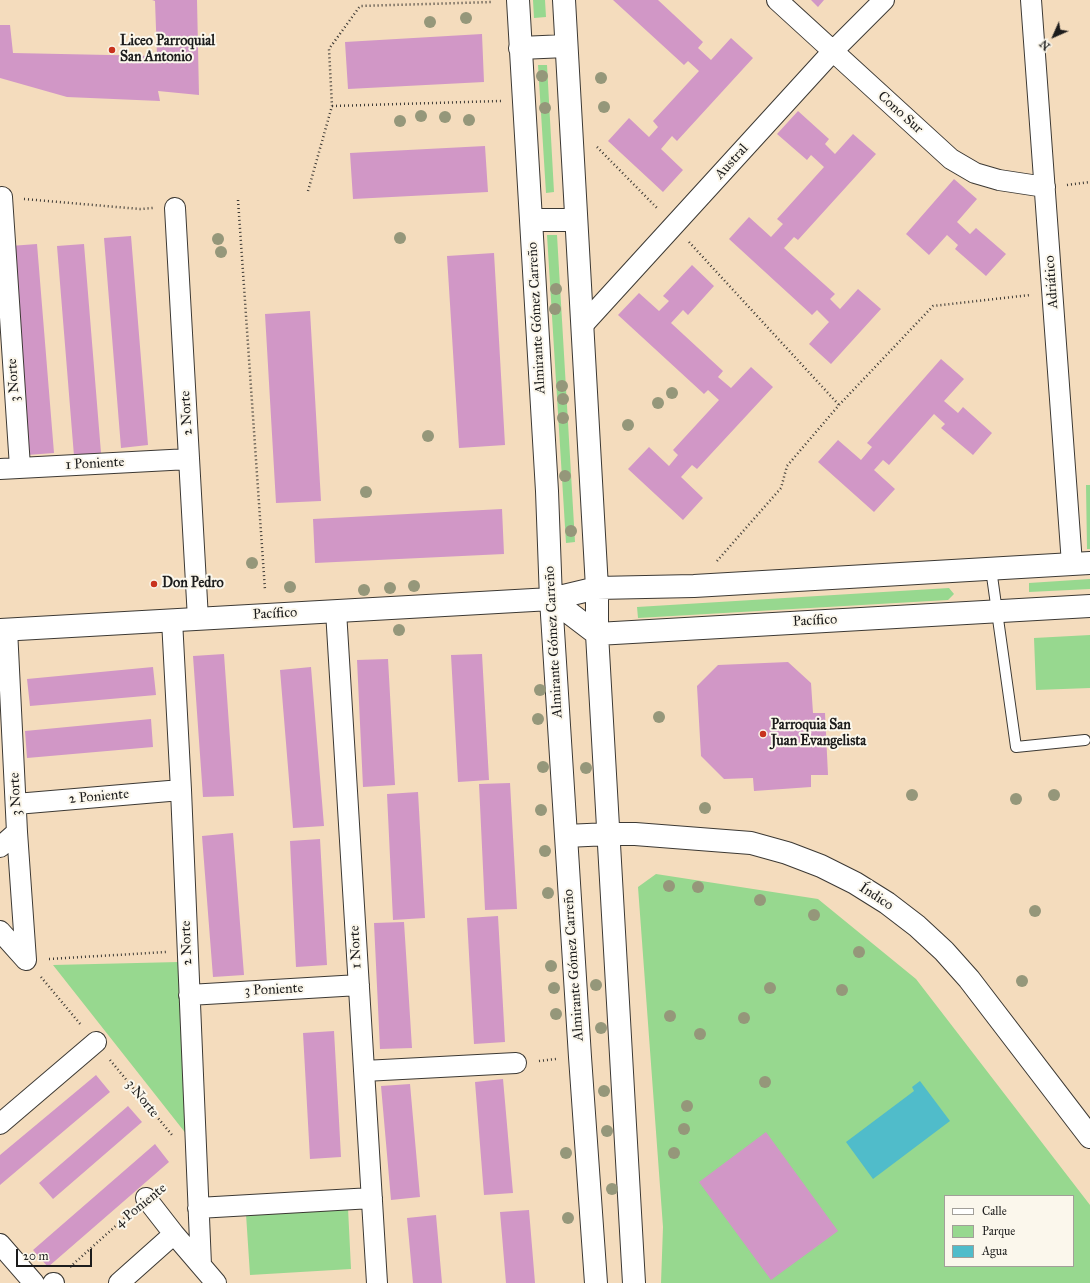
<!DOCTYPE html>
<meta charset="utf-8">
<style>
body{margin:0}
#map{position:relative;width:1090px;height:1283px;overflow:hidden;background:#f4dcbd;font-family:"IM FELL Great Primer",serif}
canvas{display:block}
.legend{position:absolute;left:944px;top:1195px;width:130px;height:72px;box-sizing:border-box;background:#fbf7ec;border:1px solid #a29f99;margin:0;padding:5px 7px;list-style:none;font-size:12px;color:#1c1c1c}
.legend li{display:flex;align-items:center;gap:8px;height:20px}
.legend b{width:20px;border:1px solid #a29f99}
.north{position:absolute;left:1034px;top:16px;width:40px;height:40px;-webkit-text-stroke:3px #fbf7ec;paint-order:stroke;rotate:225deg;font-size:11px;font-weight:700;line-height:16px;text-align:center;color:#1c1c1c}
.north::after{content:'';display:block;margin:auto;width:14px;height:18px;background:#1c1c1c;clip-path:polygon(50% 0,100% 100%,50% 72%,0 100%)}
.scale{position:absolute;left:16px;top:1249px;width:76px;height:18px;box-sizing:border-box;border:2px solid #1c1c1c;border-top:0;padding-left:5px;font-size:12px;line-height:14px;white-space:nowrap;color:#1c1c1c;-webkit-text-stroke:3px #fbf7ec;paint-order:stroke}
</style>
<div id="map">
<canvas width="1090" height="1283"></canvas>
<ul class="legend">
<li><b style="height:5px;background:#fff"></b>Calle</li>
<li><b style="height:11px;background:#97d88f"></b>Parque</li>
<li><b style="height:11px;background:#50bcca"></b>Agua</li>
</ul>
<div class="north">N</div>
<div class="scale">20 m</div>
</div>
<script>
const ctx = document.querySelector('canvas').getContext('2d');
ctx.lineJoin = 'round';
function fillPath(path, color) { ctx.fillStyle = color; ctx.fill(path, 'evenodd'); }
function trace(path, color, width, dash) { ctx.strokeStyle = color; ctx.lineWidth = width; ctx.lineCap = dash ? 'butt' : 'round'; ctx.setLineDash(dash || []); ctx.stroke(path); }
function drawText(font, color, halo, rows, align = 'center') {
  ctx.font = font + ' "IM FELL Great Primer",serif'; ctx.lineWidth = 4; ctx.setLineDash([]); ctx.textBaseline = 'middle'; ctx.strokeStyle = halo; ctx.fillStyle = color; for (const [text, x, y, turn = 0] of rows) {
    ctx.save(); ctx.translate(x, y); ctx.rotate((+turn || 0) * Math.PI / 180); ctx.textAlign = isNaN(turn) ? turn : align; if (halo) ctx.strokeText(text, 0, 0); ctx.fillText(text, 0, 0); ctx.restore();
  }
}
const green = new Path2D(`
 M533 0H545L546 17 534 18Z
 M538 65H547L554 192 546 193Z
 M547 235H557L575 542 566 543Z
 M1086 485H1090V549H1087Z
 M1090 579V589L1029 592V583Z
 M949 588 954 594 948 600 638 618 637 607Z
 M1090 635V688L1036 690 1034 638Z
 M656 874 818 899 916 979 1090 1205V1283H661L663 1227 638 887ZM945 1196H1073V1266H945Z
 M179 962 191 1140 53 965Z
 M348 1208 351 1269 250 1275 246 1214Z`);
const water = new Path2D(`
 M920 1081 950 1121 873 1179 846 1142 914 1091 912 1087Z`);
const building = new Path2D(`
 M152 0H197L199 95 158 91 160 101 67 97 0 78V25H10L13 53 157 56 155 1Z
 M613 0H658L703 42 698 48 711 60 731 38 753 58 677 141 672 136 661 149 683 170 663 192 608 141 629 118 649 137 658 127 653 121 699 71 688 61 684 65Z
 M811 0H824L818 7Z
 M482 34 484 82 348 89 345 42Z
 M798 111 829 139 825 144 835 154 853 134 876 154 798 240 794 237 784 248 835 294 830 299 840 309 858 289 881 309 831 364 809 344 829 322 817 310 812 315 729 239 749 217 771 237 783 224 777 219 824 167 811 155 807 160 777 134Z
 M485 146 488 192 353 199 350 153Z
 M954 179 977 199 957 222 970 234 976 228 1006 254 986 276 955 249 958 245 947 235 929 255 906 234Z
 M131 236 148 445 121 448 104 238Z
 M37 244 54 453 27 455 10 246Z
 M84 244 101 453 74 456 57 246Z
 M494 253 505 445 459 448 447 256Z
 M692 265 714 286 688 315 683 310 671 323 723 371 718 377 731 388 751 367 773 387 697 469 692 465 681 477 703 498 683 520 628 469 649 447 669 466 678 455 673 450 719 400 708 390 704 394 618 315 639 293 659 311 669 301 663 296Z
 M310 311 321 501 276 503 265 314Z
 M941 359 964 379 944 401 958 413 963 407 992 433 973 455 941 428 945 424 934 414 889 465 883 460 874 470 895 489 874 512 818 462 838 440 861 460 872 447 867 443Z
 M502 509 504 554 315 563 313 519Z
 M224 654 234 796 203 797 193 656Z
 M482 654 489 780 458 782 451 655Z
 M388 659 395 785 363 787 357 660Z
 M788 662 811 683 813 713H825L828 775H811V787L754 791 753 778 724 779 701 756 697 686 718 665Z
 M153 667 156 695 30 706 27 679Z
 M311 667 324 826 293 828 280 670Z
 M151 719 153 747 27 758 25 731Z
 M510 783 517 909 485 910 479 784Z
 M418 792 425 918 393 920 387 794Z
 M233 833 244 975 213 977 202 836Z
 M320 839 327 965 296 967 290 841Z
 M498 916 505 1042 474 1044 467 918Z
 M404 922 412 1048 380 1049 374 923Z
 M334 1031 341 1157 310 1159 303 1033Z
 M96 1075 110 1092 0 1185V1155Z
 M503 1079 513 1193 484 1195 475 1082Z
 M410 1084 420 1197 391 1200 381 1086Z
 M128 1106 142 1122 53 1199 39 1183Z
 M766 1132 838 1231 771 1280 699 1182Z
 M155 1144 169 1162 48 1267 33 1250Z
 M529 1210 535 1283H506L500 1212Z
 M436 1215 442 1283H413L407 1218Z`);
const path = new Path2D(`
 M332 106 501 101
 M597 147 658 209
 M1067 185 1090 182
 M308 191 332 106 329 49 360 6 493 2
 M24 199 140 209 153 208
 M238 200 265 590
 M689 242 839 405
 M717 561 781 488 787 466 839 405 933 306 1030 295
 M49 959 166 952
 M41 977 81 1025
 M110 1060 172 1135
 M539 1061 556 1059
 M70 1267 129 1214`);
const lane = new Path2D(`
 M991 569 1016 747 1085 740`);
const street = new Path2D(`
 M777 0 951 159 975 173 999 180 1045 187
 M1031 0 1072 564
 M2 197 20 467
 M175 208 198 619
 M582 326 833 51 884 0
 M0 469 189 459
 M336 611 377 1283
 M172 620 181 790 201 1265
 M7 629 17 832 26 960
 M16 804 181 790
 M0 847 17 832
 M0 931 26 960
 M189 995 359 985
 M364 1071 516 1063
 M0 1124 96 1042
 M146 1198 174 1234 216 1283
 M198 1208 372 1198
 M0 1244 34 1283
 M53 1283H54
 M119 1283 174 1234`);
const secondary = new Path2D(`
 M518 0 547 491 551 599 580 1057 596 1283
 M564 0 597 588V634L634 1283
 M520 48 566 46
 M531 220H576
 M551 599 597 634 1090 606
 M0 630 551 599 597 588 694 586 1090 563
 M566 836 609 834H635L751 843 787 853 821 866 855 883 887 903 917 926 944 951 969 979 1090 1137`);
const trees = [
 [466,18],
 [430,22],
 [542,76],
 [601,78],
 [604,107],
 [545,108],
 [421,116],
 [445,117],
 [469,120],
 [400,121],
 [400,238],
 [218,239],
 [221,252],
 [556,289],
 [555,309],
 [562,386],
 [672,393],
 [563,399],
 [658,403],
 [563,418],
 [628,425],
 [428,436],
 [565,476],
 [366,492],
 [571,531],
 [252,563],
 [414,586],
 [290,587],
 [390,588],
 [364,590],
 [399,630],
 [540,690],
 [659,717],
 [538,719],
 [543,767],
 [586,768],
 [912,795],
 [1054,795],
 [1016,799],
 [705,808],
 [541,810],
 [545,851],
 [669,886],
 [698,887],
 [548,893],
 [760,900],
 [1035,911],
 [814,915],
 [859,952],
 [551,966],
 [1022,981],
 [596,985],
 [554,988],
 [770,988],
 [842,990],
 [556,1014],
 [670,1016],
 [744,1018],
 [601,1028],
 [700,1034],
 [765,1082],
 [604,1091],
 [687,1106],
 [684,1129],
 [607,1131],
 [566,1153],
 [674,1153],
 [612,1189],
 [568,1218]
];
const markers = [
 [112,50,4,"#c8321e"],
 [154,584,4,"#c8321e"],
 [763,734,4,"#c8321e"]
];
const poiNames = [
 ["Liceo Parroquial",120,42],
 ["San Antonio",120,58],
 ["Don Pedro",162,584],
 ["Parroquia San",771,726],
 ["Juan Evangelista",771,742]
];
const streetNames = [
 ["Cono Sur",900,113,42],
 ["Austral",732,162,-48],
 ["Adriático",1052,282,-94],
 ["Almirante Gómez Carreño",537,318,-93],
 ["3 Norte",14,380,-94],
 ["2 Norte",187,413,-93],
 ["1 Poniente",95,464,-3],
 ["Pacífico",275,614,-3],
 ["Pacífico",815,621,-3],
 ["Almirante Gómez Carreño",554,642,-93],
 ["3 Norte",16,794,-93],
 ["2 Poniente",99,797,-5],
 ["Índico",876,897,33],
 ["2 Norte",187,943,-92],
 ["1 Norte",356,947,-93],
 ["Almirante Gómez Carreño",574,965,-94],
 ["3 Poniente",274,990,-3],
 ["3 Norte",142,1099,51],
 ["4 Poniente",141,1206,-39]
];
fillPath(green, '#97d88f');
fillPath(water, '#50bcca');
fillPath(building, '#d197c6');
trace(lane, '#3c3934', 12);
trace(street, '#3c3934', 22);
trace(secondary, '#3c3934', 24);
trace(path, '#3c3934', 2.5, [1, 3]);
trace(lane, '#fff', 10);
trace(street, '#fff', 20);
trace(secondary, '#fff', 22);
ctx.fillStyle = '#95977a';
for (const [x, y] of trees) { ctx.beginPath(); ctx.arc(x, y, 6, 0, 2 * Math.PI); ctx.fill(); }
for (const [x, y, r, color] of markers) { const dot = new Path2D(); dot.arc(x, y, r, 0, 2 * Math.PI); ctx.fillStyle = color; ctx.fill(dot); trace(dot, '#fbf7ec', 1.5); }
drawText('bold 14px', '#1c1c1c', '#fbf7ec', poiNames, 'left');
drawText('14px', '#1c1c1c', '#fbf7ec', streetNames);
</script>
